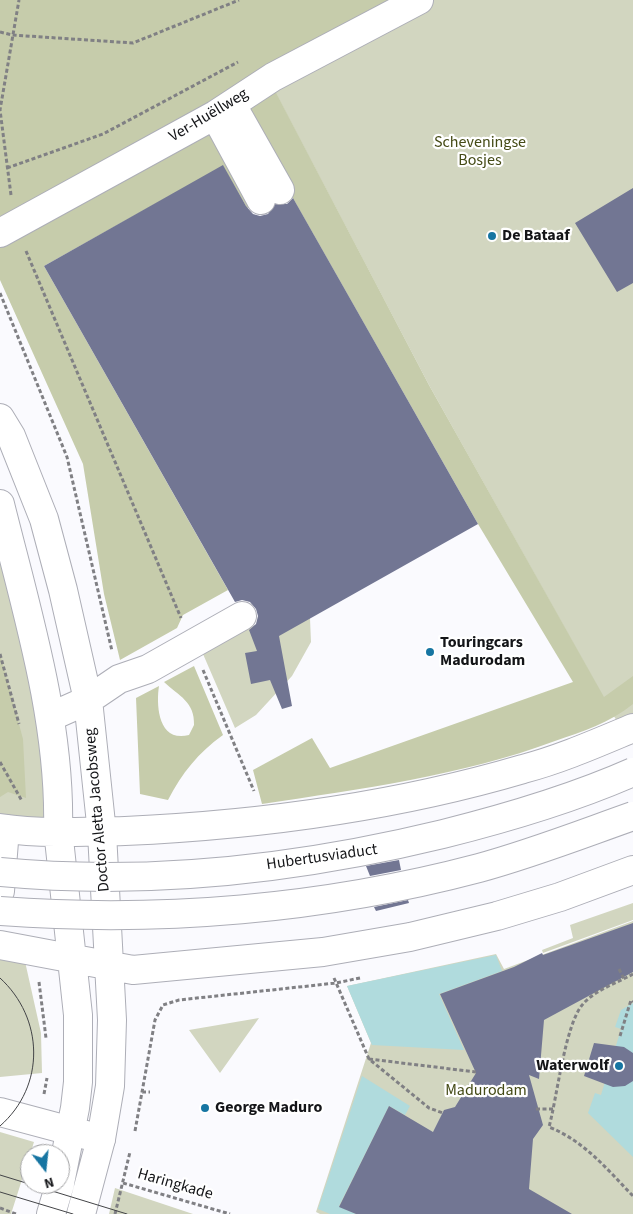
<!DOCTYPE html>
<meta charset="utf-8">
<style>
body{margin:0}
#map{position:relative;width:633px;height:1214px;overflow:hidden;background:#fafafe;font-family:"Source Sans 3",sans-serif}
canvas{display:block}
.north{position:absolute;left:20px;top:1144px;width:50px;height:50px;box-sizing:border-box;background:#fff;border:1px solid #a1a1a3;border-radius:50%;rotate:164deg;font-size:14px;font-weight:700;line-height:20px;text-align:center;color:#141518}
.north::after{content:'';display:block;margin:auto;width:18px;height:22px;background:#1675a2;clip-path:polygon(50% 0,100% 100%,50% 72%,0 100%)}
</style>
<div id="map">
<canvas width="633" height="1214"></canvas>
<div class="north">N</div>
</div>
<script>
const ctx = document.querySelector('canvas').getContext('2d');
ctx.lineJoin = 'round';
function fillPath(path, color) { ctx.fillStyle = color; ctx.fill(path, 'evenodd'); }
function trace(path, color, width, dash) { ctx.strokeStyle = color; ctx.lineWidth = width; ctx.lineCap = dash ? 'butt' : 'round'; ctx.setLineDash(dash || []); ctx.stroke(path); }
function drawText(font, color, halo, rows, align = 'center') {
  ctx.font = font + ' "Source Sans 3",sans-serif'; ctx.lineWidth = 4.5; ctx.setLineDash([]); ctx.textBaseline = 'middle'; ctx.strokeStyle = halo; ctx.fillStyle = color; for (const [text, x, y, turn = 0] of rows) {
    ctx.save(); ctx.translate(x, y); ctx.rotate((+turn || 0) * Math.PI / 180); ctx.textAlign = isNaN(turn) ? turn : align; if (halo) ctx.strokeText(text, 0, 0); ctx.fillText(text, 0, 0); ctx.restore();
  }
}
const green = new Path2D(`
 M0 0H633V717L618 723 615 718 429 385 272 86Z
 M0 504 59 822 0 830Z
 M273 615 310 618 311 642 292 676 256 715 235 728 203 654Z
 M633 903V920L543 953 542 950 573 938 570 925Z
 M633 921V1214H320L316 1212 371 1043 347 986 496 954 504 969Z
 M0 952 24 957 41 1033 42 1073 0 1077Z
 M259 1018 220 1073 189 1030Z
 M0 1132 34 1142 11 1214H0Z
 M115 1188 193 1214H109Z`);
const forest = new Path2D(`
 M0 0H423L272 85 429 385 604 697 633 676V704C609 723 584 731 555 741 461 776 361 789 262 804L253 770 312 738 330 768 573 682 478 524 286 186 247 208 223 166 44 266 228 590 183 615 177 628 120 660 104 594 83 464 0 280Z
 M0 654 23 739 26 798 8 792 0 797Z
 M194 666 223 735C198 753 182 773 168 800L140 794 136 698 159 686C156 705 158 743 189 735L194 725C195 702 179 696 164 682Z`);
const water = new Path2D(`
 M496 955 502 971 439 994 464 1050 372 1045 347 986Z
 M633 1003V1157L588 1113 595 1093 601 1095 621 1029 615 1027 621 1010Z
 M362 1076 410 1106 405 1115 389 1106 339 1206 356 1214H330L318 1209Z`);
const building = new Path2D(`
 M223 165 246 206 253 214 260 216 268 214 275 204H287L293 198 478 524 279 636 292 706 282 709 270 680 251 684 245 653 257 651 249 630 256 624 258 616 256 609 250 602 242 600 235 602 44 266Z
 M633 188V283L617 292 575 223Z
 M399 860 401 870 370 876 366 866Z
 M408 900 409 903 376 911 374 907Z
 M633 923V972L544 1020 539 1079 529 1075 543 1125 533 1139 529 1189 572 1214H356L339 1207 389 1106 433 1132 444 1110 455 1107 476 1073 440 994 514 967 542 953 543 955Z
 M594 1043 624 1047 633 1053V1081L625 1086 613 1087 584 1076Z`);
const path = new Path2D(`
 M0 32 12 35 133 43 239 0
 M7 168 103 134 238 62
 M11 195 0 110 19 0
 M26 251 181 618
 M0 293 67 457 112 651
 M0 654 19 724
 M203 670 254 791
 M0 762 22 801
 M619 969 624 979
 M633 974C617 983 595 990 583 1004 565 1024 557 1098 549 1127 584 1141 607 1169 633 1196
 M334 978 369 1059 429 1108 443 1113
 M39 982 46 1038
 M620 1036 631 1000 633 1002
 M369 1059 476 1072
 M540 1070H561
 M142 1092H150
 M44 1094 47 1078
 M536 1109H554
 M135 1131 155 1020 163 1005 179 1000 336 983 360 978
 M123 1183 230 1214
 M0 1208 16 1214
 M115 1214 130 1152`);
const minor = new Path2D(`
 M232 105 280 190
 M215 115 261 200
 M0 233 215 115 273 77 419 0
 M0 418 11 436 44 519 63 590 88 700 102 833
 M0 504C26 609 61 721 58 830
 M50 717 88 700 119 679 148 669 242 616
 M0 891 5 829
 M0 1112 101 1139`);
const major = new Path2D(`
 M0 828C41 834 84 832 125 831 259 825 394 807 523 769 561 759 597 743 633 728
 M58 830 78 1015V1082L75 1108 60 1183
 M0 945 133 970 323 952 410 937 497 916 560 897 633 870
 M51 1214 60 1184
 M81 1214 101 1139 110 1086 112 1020 102 833`);
const tram = new Path2D(`
 M0 978C44 1018 46 1086 0 1126
 M0 1175 127 1214
 M0 1192 73 1214`);
const majorBridge = new Path2D(`
 M0 872C147 886 299 869 443 834 507 818 572 799 633 772
 M0 911C160 923 324 909 479 868 531 854 582 834 633 816`);
const markers = [
 [492,236,5,"#1675a2"],
 [430,652,5,"#1675a2"],
 [619,1066,5,"#1675a2"],
 [205,1108,5,"#1675a2"]
];
const streetNames = [
 ["Ver-Huëllweg",209,116,-31],
 ["Doctor Aletta Jacobsweg",98,810,-95],
 ["Hubertusviaduct",322,858,-8],
 ["Haringkade",175,1185,16]
];
const parkNames = [
 ["Scheveningse",480,143],
 ["Bosjes",480,161],
 ["Madurodam",486,1091]
];
const poiNames = [
 ["De Bataaf",502,236],
 ["Touringcars",440,643],
 ["Madurodam",440,661],
 ["Waterwolf",609,1066,"right"],
 ["George Maduro",215,1108]
];
fillPath(green, '#d2d6c0');
fillPath(forest, '#c6ccab');
fillPath(water, '#b0dbdd');
fillPath(building, '#727693');
trace(minor, '#adaeb7', 30);
trace(major, '#adaeb7', 30);
trace(path, '#808084', 3, [4, 2.5]);
trace(minor, '#fff', 28);
trace(major, '#fff', 28);
trace(tram, '#434447', 1);
trace(majorBridge, '#adaeb7', 30, []);
trace(majorBridge, '#fff', 28);
for (const [x, y, r, color] of markers) { const dot = new Path2D(); dot.arc(x, y, r, 0, 2 * Math.PI); ctx.fillStyle = color; ctx.fill(dot); trace(dot, '#fff', 2); }
drawText('16px', '#141518', '#fff', streetNames);
drawText('16px', '#454b16', '#fff', parkNames);
drawText('bold 16px', '#141518', '#fff', poiNames, 'left');
</script>
